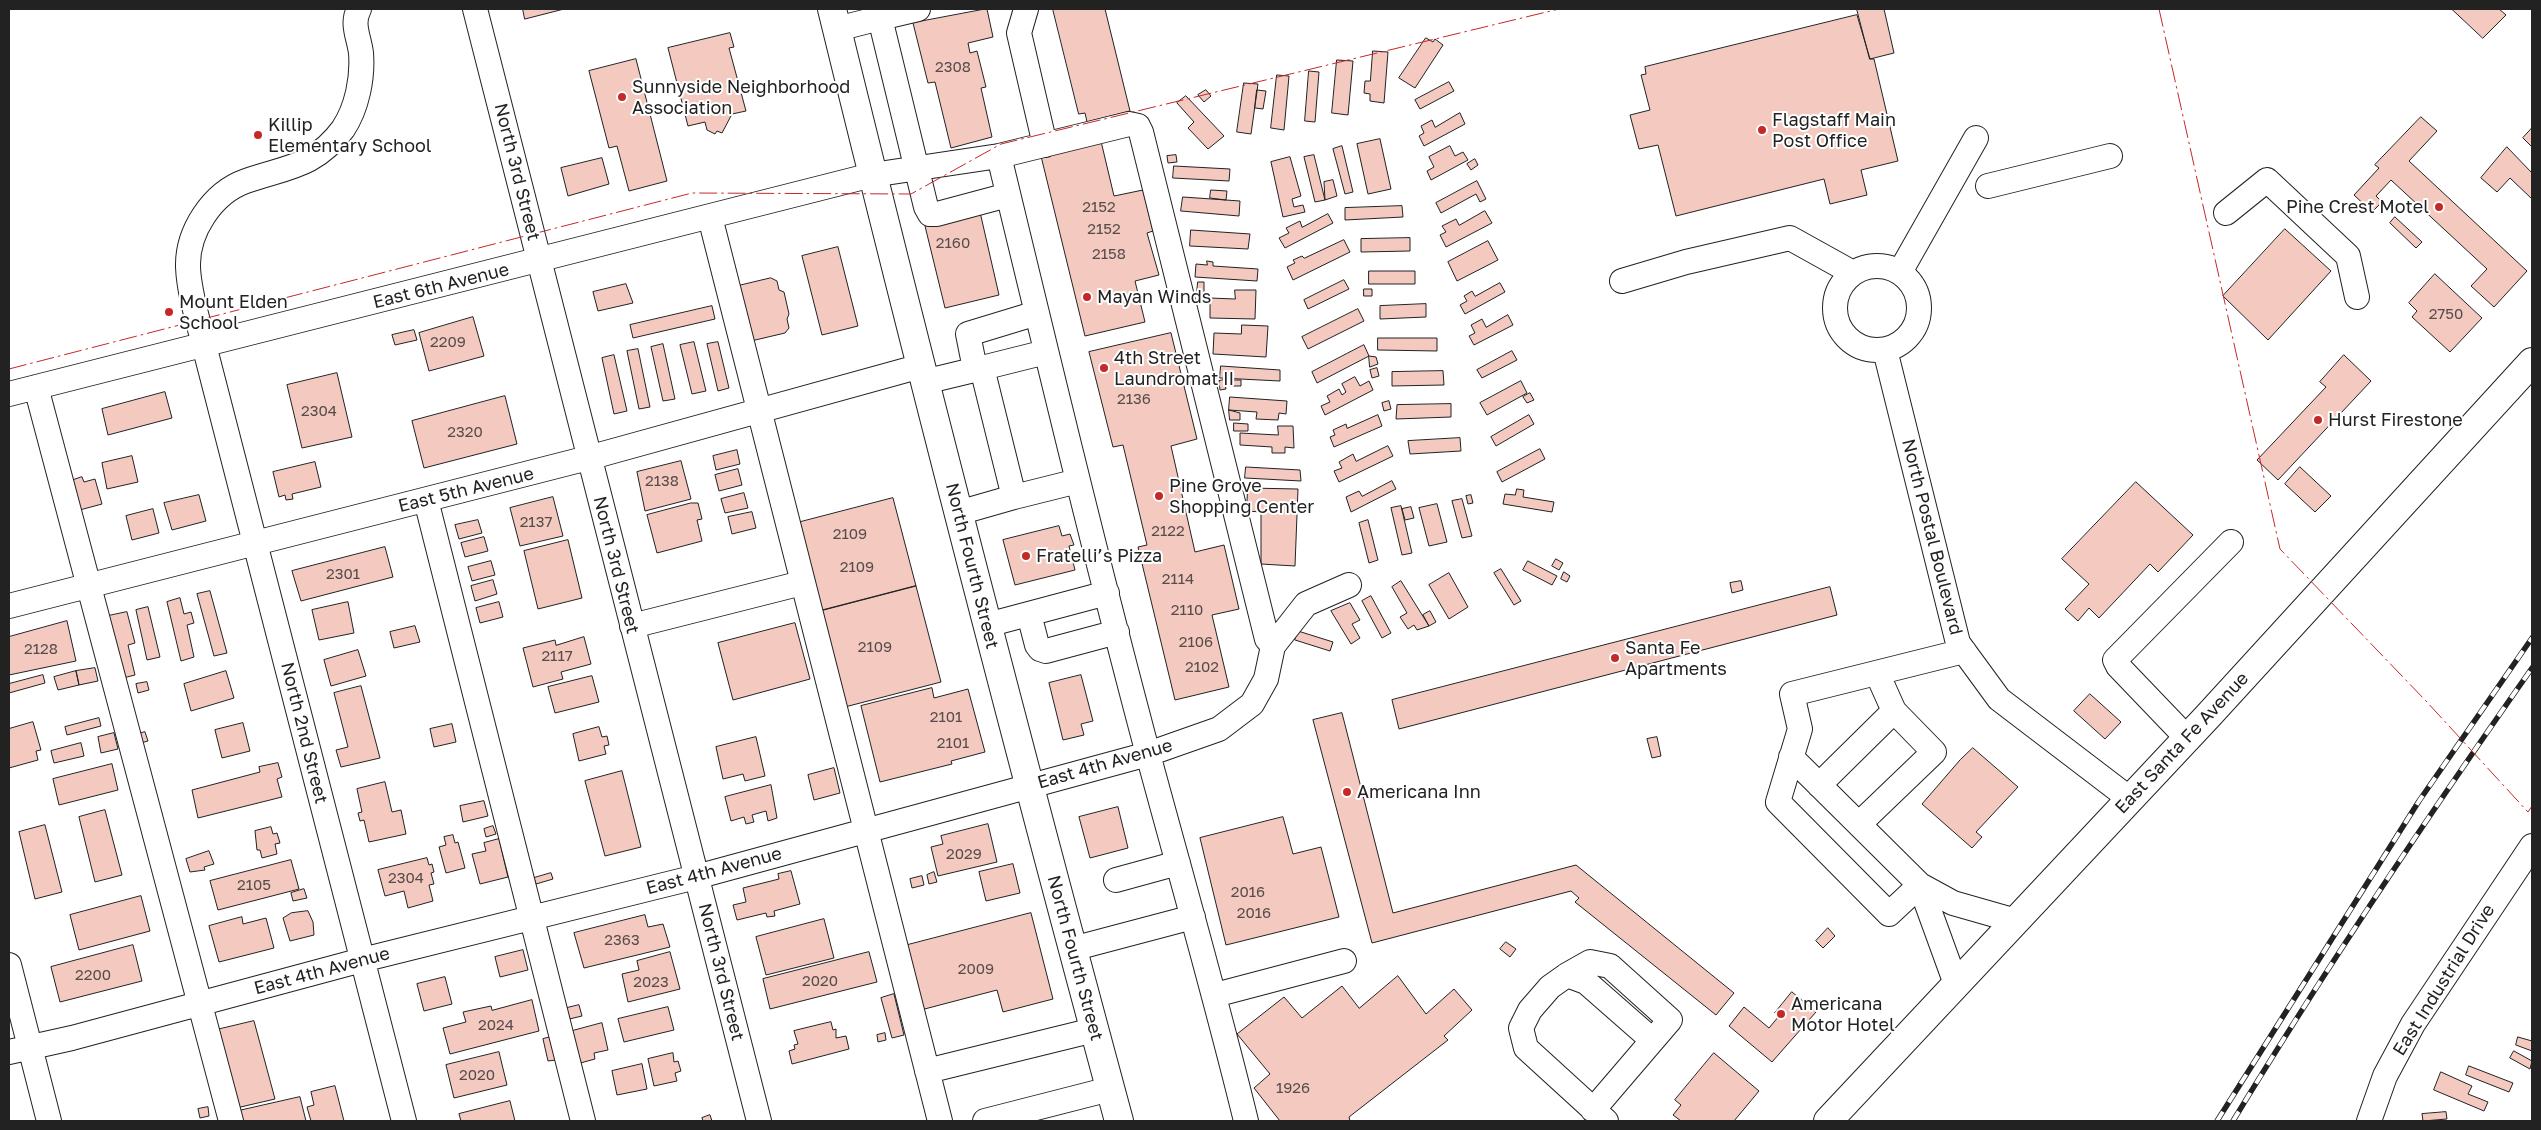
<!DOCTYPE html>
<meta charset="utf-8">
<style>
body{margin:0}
#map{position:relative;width:2541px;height:1130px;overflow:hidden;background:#fff;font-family:"Golos Text",sans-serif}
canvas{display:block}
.frame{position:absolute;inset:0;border:10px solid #222;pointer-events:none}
</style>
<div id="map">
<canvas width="2541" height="1130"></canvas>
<div class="frame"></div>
</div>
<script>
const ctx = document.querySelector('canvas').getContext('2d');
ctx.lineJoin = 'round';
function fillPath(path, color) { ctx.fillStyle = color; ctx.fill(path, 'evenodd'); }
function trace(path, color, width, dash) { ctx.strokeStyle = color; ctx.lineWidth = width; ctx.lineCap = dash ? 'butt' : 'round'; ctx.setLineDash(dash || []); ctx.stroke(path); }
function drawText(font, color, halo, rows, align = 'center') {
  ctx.font = font + ' "Golos Text",sans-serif'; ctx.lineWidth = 4; ctx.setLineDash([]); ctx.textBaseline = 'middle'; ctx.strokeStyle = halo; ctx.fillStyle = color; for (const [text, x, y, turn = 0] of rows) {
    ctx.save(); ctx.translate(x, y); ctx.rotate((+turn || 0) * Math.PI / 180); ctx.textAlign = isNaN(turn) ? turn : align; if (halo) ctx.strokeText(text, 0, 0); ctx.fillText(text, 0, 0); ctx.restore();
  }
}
const building = new Path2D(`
 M523 9H564L525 19Z
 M987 9 993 37 968 43 970 53 977 51 986 87 981 88 992 137 951 148 935 82 928 83 913 23Z
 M1053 9H1105L1130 111 1087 122 1085 113 1079 114Z
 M1857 9H1884L1894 53 1870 59Z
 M2452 9H2499L2506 15 2483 38Z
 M1857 15 1870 59H1874L1898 161 1861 170 1867 195 1830 204 1824 179 1676 216 1658 145 1639 149 1630 115 1650 110 1641 75 1646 74 1645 67Z
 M730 33 734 47 729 48 746 111 732 114 722 133 717 131 715 134 707 130 705 122 688 126 668 48Z
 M1426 38 1433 42 1435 39 1443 45 1415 88 1399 78Z
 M1373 51 1388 52 1384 103 1370 101V94L1364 93 1365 81H1370Z
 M636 59 667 181 629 191 617 146 609 148 589 71Z
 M1337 60 1353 61 1348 115 1332 113Z
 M1309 71 1319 72 1315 122 1305 121Z
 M1277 75 1289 76 1284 130 1271 128Z
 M1449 82 1454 91 1420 109 1415 100Z
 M1244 83 1258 84 1251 134 1237 132Z
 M1206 90 1211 96 1204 102 1198 95Z
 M1257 90 1266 91 1263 109 1255 108Z
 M1186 96 1224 136 1208 149 1188 128 1194 122 1177 103Z
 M1460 113 1465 124 1424 146 1419 136 1424 133 1421 126 1432 120 1435 127Z
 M2421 117 2437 131 2409 161 2527 271 2494 307 2471 286 2487 269 2391 180 2376 196 2382 202 2372 212 2354 195 2379 168 2375 165Z
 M2532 128V147L2523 138Z
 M1100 137 1114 196 1143 190 1153 231 1147 233 1159 275 1135 281 1145 322 1085 336 1040 152Z
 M1380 139 1391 189 1368 194 1357 144Z
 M1342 146 1353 192 1345 194 1333 149Z
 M1450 146 1455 156 1463 152 1468 160 1431 180 1427 171 1434 167 1429 157Z
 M2507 147 2532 173V199L2510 178 2497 192 2481 178Z
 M1176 155 1177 162 1168 163 1167 156Z
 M1314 155 1325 200 1315 202 1304 157Z
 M1290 157 1301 196 1292 199 1294 207 1303 205 1305 212 1283 217 1271 162Z
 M602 158 609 184 568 196 561 168Z
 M1475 159 1478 165 1471 170 1467 164Z
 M1174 166 1230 169 1229 181 1173 178Z
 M1333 180 1337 196 1325 200 1324 182Z
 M1477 181 1486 199 1480 202 1476 194 1441 213 1436 203Z
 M1211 190 1227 191 1226 200 1210 198Z
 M1183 197 1240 201 1239 216 1181 211Z
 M1402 206 1403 217 1345 220V208Z
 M1485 211 1492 223 1446 247 1440 235 1446 232 1442 226 1456 219 1459 225Z
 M980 212 999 295 945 308 925 226Z
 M1328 214 1333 223 1285 248 1279 238 1289 233 1286 228 1300 221 1302 227Z
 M2395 217 2422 242 2416 248 2390 223Z
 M2285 229 2331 271 2268 340 2223 296Z
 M1191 230 1250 234 1248 249 1190 246Z
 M1410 238V251L1361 252V239Z
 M1344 240 1350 252 1293 280 1287 267 1295 263 1293 260 1302 256 1304 258Z
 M1488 241 1498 260 1457 281 1448 262Z
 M838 247 858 326 822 335 802 256Z
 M1207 261 1213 262V266L1258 269 1257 281 1195 277 1196 264 1207 265Z
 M1369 271H1415V284H1369Z
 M2435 274 2482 318 2450 352 2412 317 2417 311 2409 303Z
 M771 278 777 281 779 290 784 292 789 314 787 319 789 328 785 333 751 341 738 286Z
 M1344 280 1349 289 1308 309 1304 300Z
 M1198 282H1204V294L1197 293Z
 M1500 283 1505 292 1465 314 1460 305 1467 301 1464 296 1472 291 1475 296Z
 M626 284 633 303 598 311 593 292Z
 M1364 289H1372V296H1364Z
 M1235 290H1256L1255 319 1210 318V298L1235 299Z
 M1426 304V317L1380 319V306Z
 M712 306 715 319 633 338 630 325Z
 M1358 309 1364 321 1308 349 1302 337Z
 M1508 315 1513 325 1474 345 1469 336 1475 333 1471 325 1482 319 1486 327Z
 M473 317 484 356 429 371 419 333Z
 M1242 325 1268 326 1266 357 1213 354 1214 333 1241 334Z
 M414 330 417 340 395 345 392 335Z
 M1171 333 1197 439 1171 446 1195 552 1224 545 1239 609 1212 615 1229 687 1175 700 1138 547 1147 545 1123 445 1113 447 1089 352Z
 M1378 338H1437V351L1378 350Z
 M694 342 706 391 692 394 680 345Z
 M718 342 729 388 718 391 707 344Z
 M663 344 675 399 663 401 651 347Z
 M1364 345 1369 356 1317 383 1312 372Z
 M638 349 650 407 639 409 627 351Z
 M1512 351 1517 360 1482 378 1477 370Z
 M614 355 627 411 614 414 602 358Z
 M2344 355 2371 381 2278 480 2257 460 2326 387 2320 382Z
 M1369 356 1376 357 1378 364 1370 367Z
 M1221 366 1280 370V381L1220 378Z
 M1377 368 1379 376 1372 378 1370 370Z
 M1443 371 1444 385 1392 386V372Z
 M337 373 352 437 302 448 287 385Z
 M1355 377 1360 386 1369 381 1373 390 1325 415 1321 406 1330 402 1327 396 1339 389 1342 395 1346 392 1342 384Z
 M1224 380 1226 389 1220 390 1219 381Z
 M1232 380H1241V386H1232Z
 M1521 381 1527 393 1487 415 1480 403Z
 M165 392 172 418 108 435 102 409Z
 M1530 393 1534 400 1527 403 1523 397Z
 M505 396 517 444 424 468 412 421Z
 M1230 397 1287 401 1286 414 1279 413 1278 420 1256 419 1257 412 1229 410Z
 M1389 401 1391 409 1384 411 1382 403Z
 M1451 404V417L1396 419 1397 405Z
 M1229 410 1240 413V420H1230Z
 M1378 415 1382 426 1334 447 1330 437 1335 435 1333 430 1346 424 1347 428Z
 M1529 415 1534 424 1496 446 1491 437Z
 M1234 423 1248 424V431H1234Z
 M1278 426H1293L1294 448 1285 447V453H1272V447L1240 445V433L1278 435Z
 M1460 438 1461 451 1410 454 1408 441Z
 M1388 446 1393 456 1339 482 1334 471 1342 468 1339 462 1353 454 1356 461Z
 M1540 449 1545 459 1502 482 1497 472Z
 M737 450 740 464 716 470 713 456Z
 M132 456 138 482 107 489 102 463Z
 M681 461 691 499 645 511 637 472Z
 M315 462 321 487 292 494 293 499 286 500 285 495 279 497 273 472Z
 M1246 467 1300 470 1301 481 1245 478Z
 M2300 467 2331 496 2315 512 2285 484Z
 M738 469 742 485 719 491 715 475Z
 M82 477 84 482 95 479 102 504 76 511 68 482Z
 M1392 481 1396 489 1351 512 1346 497 1359 491 1362 496Z
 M2136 482 2193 535 2158 572 2150 564 2099 618 2089 608 2078 621 2065 609 2089 584 2062 559Z
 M1248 488 1298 489 1295 566 1261 564V512L1247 511Z
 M1517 489 1524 490 1523 497 1554 502 1552 512 1503 504 1505 494 1515 495Z
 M744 493 748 508 725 513 721 499Z
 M199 495 206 521 172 530 164 503Z
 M1471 495 1473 503 1468 504 1466 496Z
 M553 497 563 536 520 546 510 508Z
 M893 498 916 586 816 612 793 524Z
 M1462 499 1472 536 1462 538 1452 501Z
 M691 503H698L702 519 697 520 702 541 657 553 647 515Z
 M1437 504 1447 542 1429 546 1419 508Z
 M1401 506 1412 553 1402 555 1391 508Z
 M1411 507 1414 518 1405 520 1402 509Z
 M153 509 159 533 132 540 126 516Z
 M752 512 756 528 732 534 728 517Z
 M478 520 482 533 459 539 455 525Z
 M1368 520 1378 560 1369 563 1359 523Z
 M1059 526 1062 536 1070 534 1074 545 1069 546 1075 570 1015 585 1003 540Z
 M484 537 488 551 465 557 461 543Z
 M568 540 582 598 538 609 524 551Z
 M385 547 393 577 301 601 292 571Z
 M1556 559 1563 563 1559 570 1552 566Z
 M491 561 495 575 472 581 468 567Z
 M1528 561 1557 576 1552 585 1523 570Z
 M1501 569 1521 601 1514 605 1494 573Z
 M1564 572 1570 576 1567 582 1561 579Z
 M1449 573 1468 607 1449 619 1429 585Z
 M493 580 497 594 475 601 471 586Z
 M1401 581 1429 626 1417 630 1414 625 1408 629 1400 617 1407 613 1392 587Z
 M1741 581 1743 590 1732 593 1730 583Z
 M916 586 941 682 841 708 816 612Z
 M1830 587 1837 615 1399 729 1392 700Z
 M210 591 227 653 214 656 197 594Z
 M1371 596 1391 633 1382 638 1362 601Z
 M180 598 184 614 191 612 194 623 187 625 194 657 181 661 167 602Z
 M348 602 354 633 319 640 312 610Z
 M499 602 503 617 480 623 476 608Z
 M1350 603 1360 620 1352 624 1360 638 1351 644 1331 611Z
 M148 607 160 657 147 660 136 610Z
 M1430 611 1436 622 1429 626 1423 615Z
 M127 612 135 643 128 645 135 675 123 678 108 616Z
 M67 621 76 661 9 675V637Z
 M795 623 810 679 733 700 718 643Z
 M415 626 420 642 394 648 390 632Z
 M1298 631 1333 642 1330 651 1295 640Z
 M584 637 591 664 561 672 563 679 533 687 523 648 555 640 556 645Z
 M358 650 366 676 331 686 324 660Z
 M95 668 98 681 79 685 76 671Z
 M76 671 79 685 58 690 54 677Z
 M226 671 234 698 191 711 184 684Z
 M43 675 45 683 9 693V684Z
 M1081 675 1093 721 1081 724 1084 735 1063 740 1049 683Z
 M592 676 599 702 555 713 548 687Z
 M147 682 149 690 138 693 136 684Z
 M361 686 380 758 341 767 336 750 348 747 334 693Z
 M932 688 934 698 968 689 985 752 951 761 952 764 880 782 861 706Z
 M2090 694 2121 722 2105 739 2074 711Z
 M1342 713 1393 913 1576 865 1734 993 1716 1015 1575 902 1579 898 1571 891 1372 943 1313 720Z
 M99 718 101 726 67 735 65 727Z
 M33 722 41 750 36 751 38 760 9 768V729Z
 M243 723 250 751 222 758 215 730Z
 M452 724 456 742 434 747 430 729Z
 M599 727 602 737 607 736 609 745 604 746 606 754 579 761 573 734Z
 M145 732 148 741 137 744 134 735Z
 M114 733 118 749 101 753 98 737Z
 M756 737 765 776 745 781 743 774 723 779 716 747Z
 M1657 737 1661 756 1652 758 1647 739Z
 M81 743 84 756 54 763 51 751Z
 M1973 748 2018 787 1976 832 1982 837 1972 848 1922 804 1960 760Z
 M278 763 282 777 277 779 282 797 198 818 192 790 260 772 259 767Z
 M112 764 118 790 59 805 53 779Z
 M834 768 840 793 814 800 808 775Z
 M622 771 641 847 605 856 585 781Z
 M385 782 392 812 401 810 406 834 369 842 364 820 360 821 358 813 362 812 357 789Z
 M771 785 777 818 768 821 766 811 752 815 754 822 746 824 744 817 731 821 725 797Z
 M484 801 488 816 463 822 460 806Z
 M1118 807 1128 848 1090 858 1079 817Z
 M105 810 122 875 95 882 79 817Z
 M1283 817 1293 854 1321 847 1339 917 1226 945 1200 838Z
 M988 824 997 862 938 876 931 847 943 844 941 836Z
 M45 825 62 892 35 899 19 832Z
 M493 826 496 834 486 837 484 829Z
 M271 827 273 834 277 833 280 843 275 844 277 854 262 858 260 850H257L255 831Z
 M453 835 455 843 458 842 465 868 446 873 439 847 446 845 444 837Z
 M499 839 508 877 480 884 472 854 486 851 484 843Z
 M209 851 214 864 204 867 205 870 190 872 186 859Z
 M427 858 429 865 432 864 434 872 431 873 434 884 429 885 433 901 408 908 404 891 385 896 378 870Z
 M291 860 299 889 218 910 210 881Z
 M1013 864 1020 893 986 901 979 872Z
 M791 871 800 904 774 911 775 916 767 917 766 913 737 920 733 905 746 902 743 888 779 879 778 874Z
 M934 872 937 882 929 884 927 875Z
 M551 873 553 879 536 884 534 878Z
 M922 876 924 885 912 888 910 879Z
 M304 889 307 898 293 901 291 893Z
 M141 896 150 931 79 950 70 915Z
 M308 911 313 922 314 935 290 941 283 918 291 913Z
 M1031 913 1053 999 1003 1012 997 990 917 1011 900 947Z
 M645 915 648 927 663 924 670 947 584 968 574 933Z
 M242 917 243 924 266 918 274 948 219 962 209 926Z
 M824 919 834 958 766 975 756 937Z
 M1828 928 1835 936 1823 948 1816 941Z
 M1506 942 1516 949 1510 957 1500 949Z
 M133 945 142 981 60 1002 51 967Z
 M523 950 528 970 500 977 495 957Z
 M670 952 680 989 628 1002 622 974 639 970 637 961Z
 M869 952 877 982 770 1009 763 979Z
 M1398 976 1426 1014 1454 989 1472 1010 1444 1036 1448 1040 1349 1117 1350 1121H1280L1254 1088 1270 1074 1237 1034 1284 997 1302 1018 1342 986 1359 1008Z
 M445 977 452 1004 424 1011 417 984Z
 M1792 992 1816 1012 1772 1062 1729 1026 1744 1007 1769 1028 1779 1016 1775 1013Z
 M894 994 904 1035 892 1038 881 998Z
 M532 1000 539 1031 450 1054 443 1028 466 1022 463 1012 491 1006 492 1010Z
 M579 1005 582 1016 561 1021 559 1010Z
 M668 1007 674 1030 624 1042 618 1019Z
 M254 1021 275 1099 232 1109 212 1031Z
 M831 1022 833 1030 836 1029V1038L846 1036 849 1049 792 1064 789 1051 795 1049 794 1045 798 1044 794 1031Z
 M602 1023 608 1050 594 1053 595 1059 573 1065 565 1033Z
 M885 1033 886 1040 878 1042 877 1035Z
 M551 1037 556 1060 548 1061 543 1039Z
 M2518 1037 2532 1041V1051L2516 1045Z
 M2514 1051 2532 1061 2530 1069 2510 1058Z
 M499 1052 507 1085 454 1098 446 1065Z
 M673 1053 674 1062 678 1061 681 1071 675 1073 677 1081 654 1086 648 1059Z
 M1714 1053 1759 1091 1734 1121H1681L1673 1115 1681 1105 1675 1100Z
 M642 1064 647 1089 617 1095 612 1071Z
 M2469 1066 2513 1083 2509 1092 2466 1075Z
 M2441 1072 2472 1086 2468 1094 2488 1102 2484 1111 2434 1090Z
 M335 1086 344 1121H311L307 1107 314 1105 311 1092Z
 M300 1097 306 1121H236L234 1112Z
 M510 1101 515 1121H461L459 1114Z
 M208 1107 209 1116 200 1118 198 1109Z
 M2446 1112 2447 1119 2423 1121 2422 1114Z
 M710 1115 712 1121H703L702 1118Z`);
const minor = new Path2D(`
 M359 9C351 24 359 37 361 53 363 78 357 108 343 129 315 167 286 167 246 181 212 193 187 232 188 267 189 293 198 320 204 345L404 1121
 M475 9 759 1121
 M918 9 880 18 926 207 930 214H937L1008 195
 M1026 9 1019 33 1045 145
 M837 29 880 18 878 9
 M999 156C1047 355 1095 555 1148 754 1181 876 1216 998 1246 1121
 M1988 186 2110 156
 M2226 213 2267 180 2348 256 2357 297
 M710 217 940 1121
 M1835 308a42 42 0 1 1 84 0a42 42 0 1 1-84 0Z
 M1900 272 1976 138
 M1622 281 1686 262 1790 238 1853 273
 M1885 350 1958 643 1999 699 2130 799
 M982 368 1046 352
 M975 369 968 334 1037 313
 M924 382 982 368 1014 497 958 513
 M36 387 231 1121
 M9 394 872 175 999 156 1129 124 1138 126 1141 132 1267 639 1273 646
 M1014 497 1078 481
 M426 500 583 1121
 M9 606 588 458 921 366
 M1029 614 1037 645 1040 649 1046 651 1117 632
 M987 625 1107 593
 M632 626 802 583
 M2187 738 2118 666 2115 660 2231 542
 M1791 757 1920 885 1889 914 1778 802 1800 729 1792 694 1964 651
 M1819 785 1894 711 1877 673
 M1859 824 1934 752 1894 711
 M1116 880 1178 863
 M1920 885 1956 984
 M1920 885 1953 903 2016 921
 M1072 949 1193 917
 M9 965 49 1121
 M1567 975 1590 962 1610 966 1670 1020 1593 1110
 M1215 995 1344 961
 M9 1052 72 1038 362 960 696 877 1148 754 1219 729 1252 704 1266 679 1273 646 1306 604 1349 585
 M927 1071 1094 1030
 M985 1121 1110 1089
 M1606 1121 1526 1048 1521 1028 1530 1010 1550 987 1567 975 1586 982 1651 1039
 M2369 1121 2385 1076 2413 1024 2532 846`);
const major = new Path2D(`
 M832 9C923 381 1019 751 1119 1121
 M1828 1121 2208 716 2532 362`);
const rail = new Path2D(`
 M2217 1121 2419 801 2532 638
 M2233 1121C2327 966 2428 816 2532 668`);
const power = new Path2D(`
 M2159 9 2280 549 2426 701 2528 812 2532 806
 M9 369 692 193 911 194 1001 144 1559 9`);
const markers = [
 [622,97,5,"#c62828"],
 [1762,130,5,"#c62828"],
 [258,135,5,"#c62828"],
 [2439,207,5,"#c62828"],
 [1087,297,5,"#c62828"],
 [169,312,5,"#c62828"],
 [1104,368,5,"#c62828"],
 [2318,420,5,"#c62828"],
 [1159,496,5,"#c62828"],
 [1026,556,5,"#c62828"],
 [1615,658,5,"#c62828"],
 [1347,792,5,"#c62828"],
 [1781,1014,5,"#c62828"]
];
const numberNames = [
 ["2308",953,67],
 ["2152",1099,207],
 ["2152",1104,229],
 ["2160",953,243],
 ["2158",1109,254],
 ["2750",2446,314],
 ["2209",448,342],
 ["2136",1134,399],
 ["2304",319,411],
 ["2320",465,432],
 ["2138",662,481],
 ["2137",536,522],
 ["2122",1168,531],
 ["2109",850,534],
 ["2109",857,567],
 ["2301",343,574],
 ["2114",1178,579],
 ["2110",1187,610],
 ["2106",1196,642],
 ["2109",875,647],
 ["2128",41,649],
 ["2117",557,656],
 ["2102",1202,667],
 ["2101",946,717],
 ["2101",953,743],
 ["2029",964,854],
 ["2304",406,878],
 ["2105",254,885],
 ["2016",1248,892],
 ["2016",1254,913],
 ["2363",622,940],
 ["2009",976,969],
 ["2200",93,975],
 ["2020",820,981],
 ["2023",651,982],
 ["2024",496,1025],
 ["2020",477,1075],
 ["1926",1293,1088]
];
const poiNames = [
 ["Sunnyside Neighborhood",632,87],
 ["Association",632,108],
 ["Flagstaff Main",1772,120],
 ["Post Office",1772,141],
 ["Killip",268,125],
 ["Elementary School",268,146],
 ["Pine Crest Motel",2429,207,"right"],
 ["Mayan Winds",1097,297],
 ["Mount Elden",179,302],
 ["School",179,323],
 ["4th Street",1114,358],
 ["Laundromat II",1114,379],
 ["Hurst Firestone",2328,420],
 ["Pine Grove",1169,486],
 ["Shopping Center",1169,507],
 ["Fratelli’s Pizza",1036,556],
 ["Santa Fe",1625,648],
 ["Apartments",1625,669],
 ["Americana Inn",1357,792],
 ["Americana",1791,1004],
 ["Motor Hotel",1791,1025]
];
const streetNames = [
 ["North 3rd Street",517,172,76],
 ["East 6th Avenue",441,286,-14],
 ["East 5th Avenue",466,490,-14],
 ["North Postal Boulevard",1932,537,76],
 ["North 3rd Street",616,565,76],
 ["North Fourth Street",972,566,76],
 ["North 2nd Street",304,733,76],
 ["East Santa Fe Avenue",2182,743,-47],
 ["East 4th Avenue",1105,764,-16],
 ["East 4th Avenue",714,871,-15],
 ["North Fourth Street",1075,958,75],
 ["East 4th Avenue",322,971,-15],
 ["North 3rd Street",721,972,76],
 ["East Industrial Drive",2444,980,-58]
];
fillPath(building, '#f3c9c0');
trace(building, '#222', 1);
trace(minor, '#222', 26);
trace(major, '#222', 30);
trace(minor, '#fff', 24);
trace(major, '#fff', 28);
trace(rail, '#222', 5.5);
trace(rail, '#fff', 4, [11]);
trace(power, '#c62828', 1, [18, 4, 2.5, 4]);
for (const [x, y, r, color] of markers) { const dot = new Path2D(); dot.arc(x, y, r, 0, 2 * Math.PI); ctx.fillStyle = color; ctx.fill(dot); trace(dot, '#fff', 2); }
drawText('15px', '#564c4a', null, numberNames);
drawText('18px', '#222', '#fff', poiNames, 'left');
drawText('18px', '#222', '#fff', streetNames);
</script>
